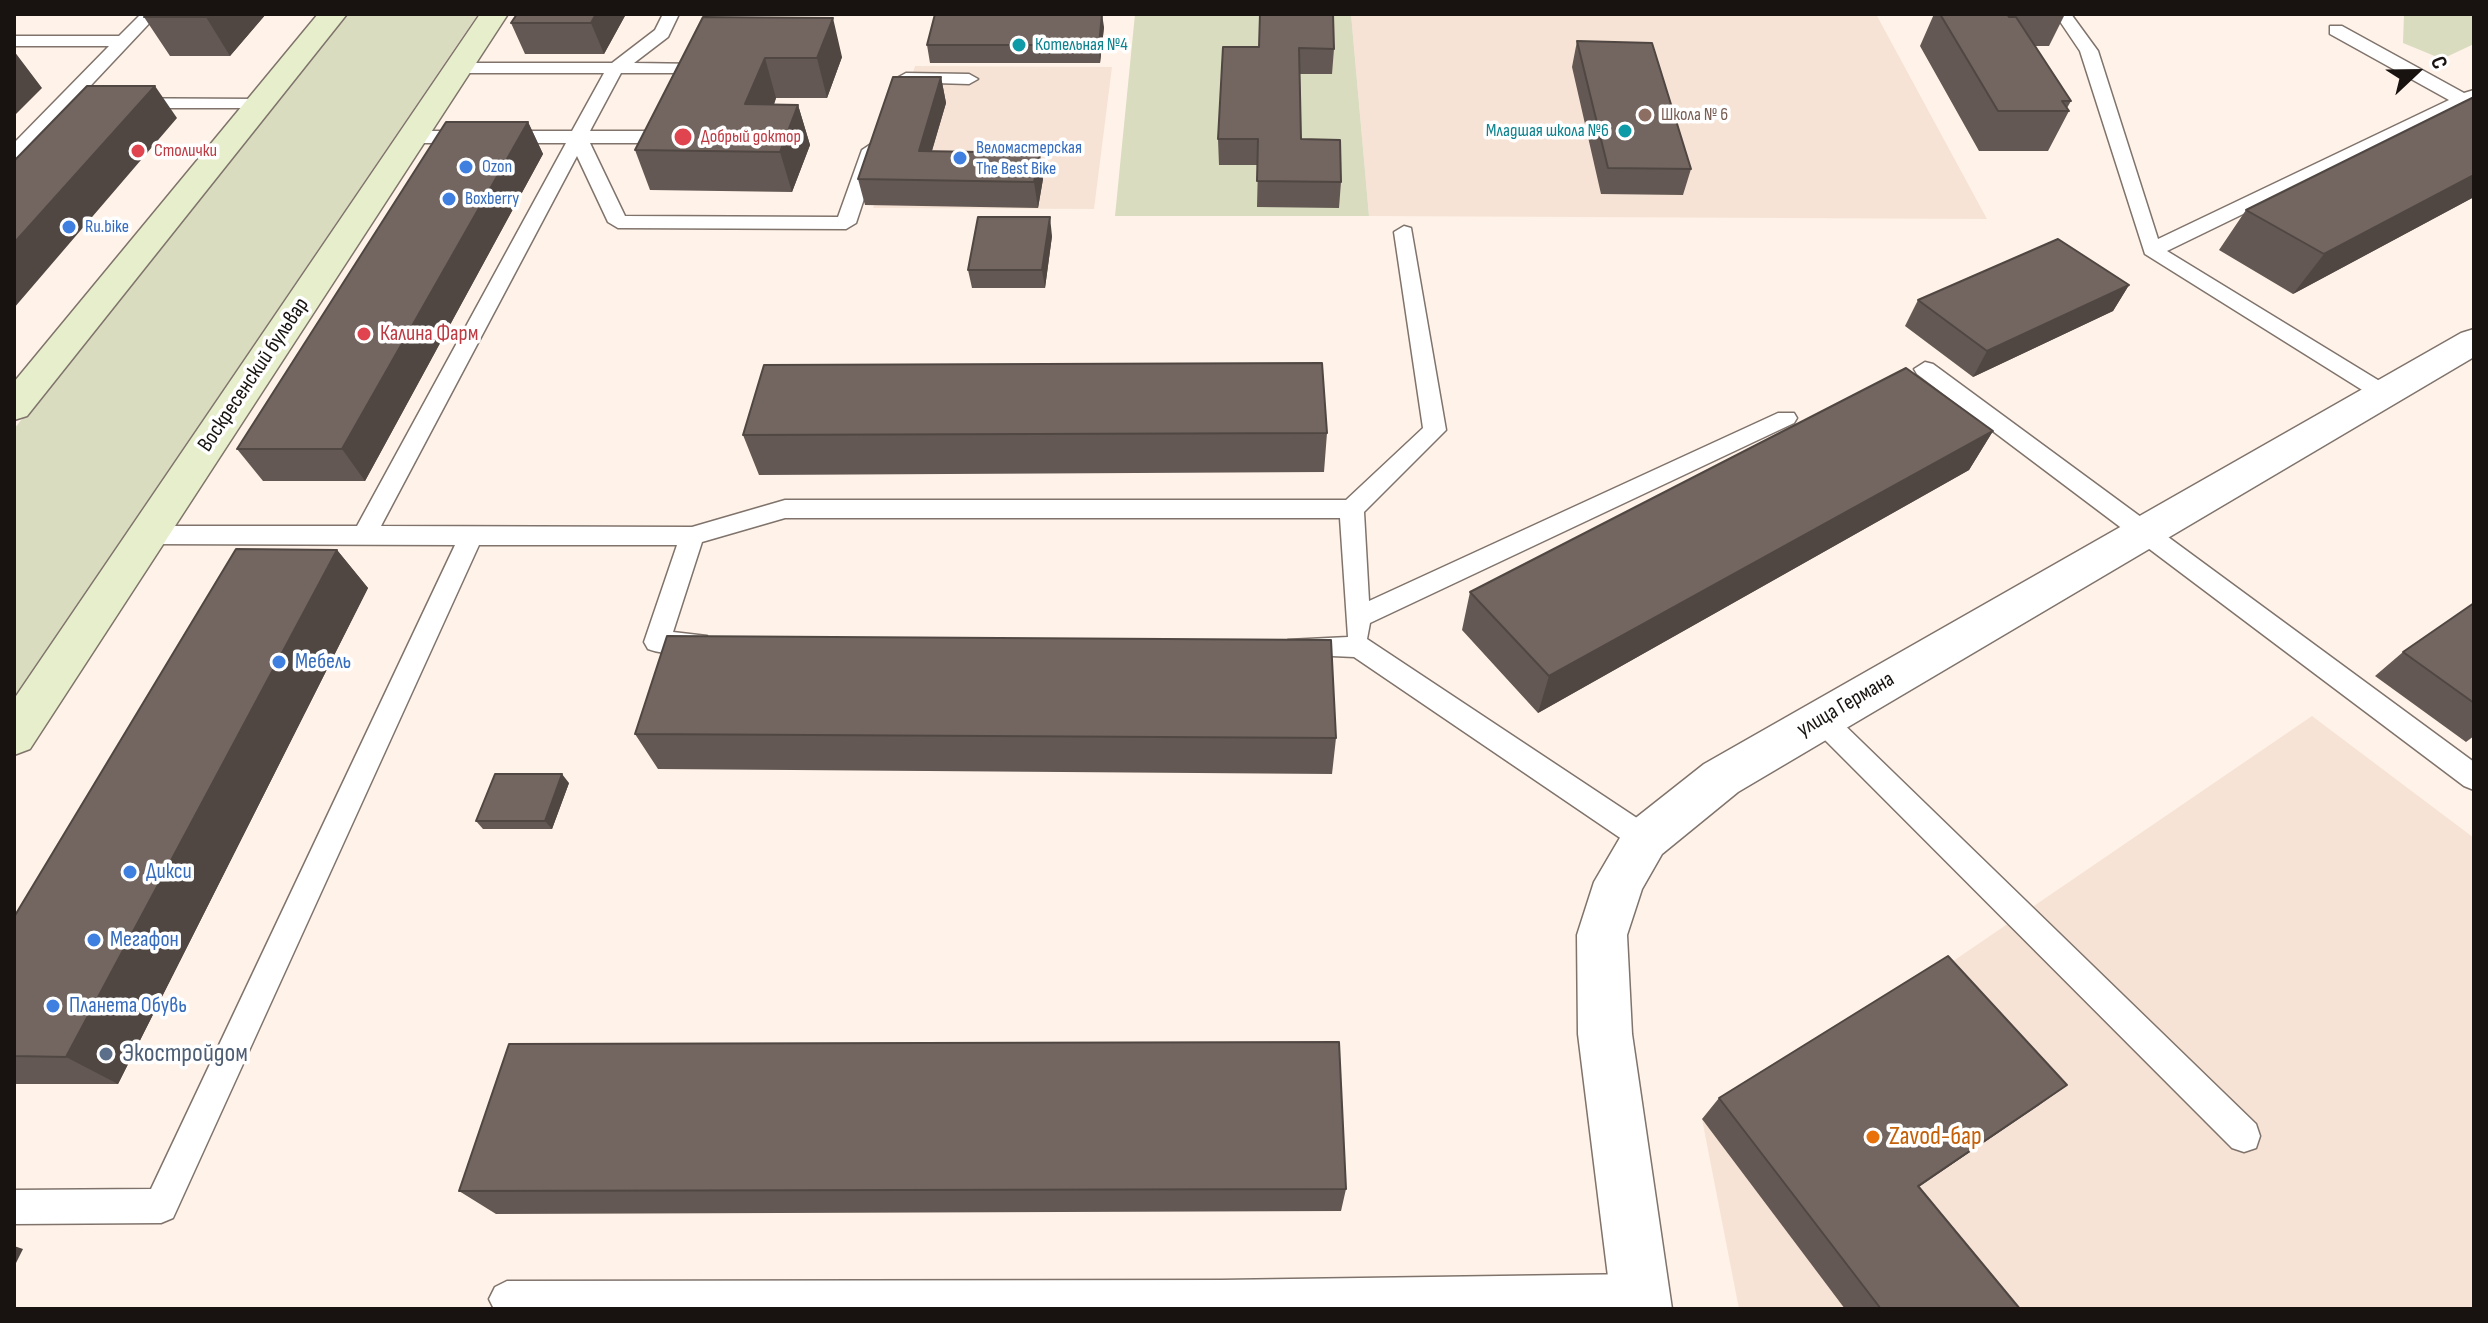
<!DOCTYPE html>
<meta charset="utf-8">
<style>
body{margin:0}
#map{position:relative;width:2488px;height:1323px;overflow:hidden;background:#fff2e8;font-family:"Sofia Sans Condensed",sans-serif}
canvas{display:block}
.frame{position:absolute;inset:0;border:16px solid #181310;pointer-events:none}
.north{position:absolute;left:2376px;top:32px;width:80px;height:80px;-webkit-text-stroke:6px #fff;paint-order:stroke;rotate:68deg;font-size:22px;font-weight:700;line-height:32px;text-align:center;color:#181310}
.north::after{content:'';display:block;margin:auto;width:28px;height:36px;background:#181310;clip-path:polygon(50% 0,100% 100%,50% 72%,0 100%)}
</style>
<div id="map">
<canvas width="2488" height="1323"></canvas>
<div class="frame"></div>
<div class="north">С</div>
</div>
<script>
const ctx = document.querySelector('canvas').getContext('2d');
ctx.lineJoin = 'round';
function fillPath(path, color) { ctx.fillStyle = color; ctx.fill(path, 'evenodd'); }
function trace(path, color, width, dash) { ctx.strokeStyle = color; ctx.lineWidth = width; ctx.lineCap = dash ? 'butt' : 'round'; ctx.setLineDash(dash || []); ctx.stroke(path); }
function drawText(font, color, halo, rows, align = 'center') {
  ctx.font = font + ' "Sofia Sans Condensed",sans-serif'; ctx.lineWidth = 7; ctx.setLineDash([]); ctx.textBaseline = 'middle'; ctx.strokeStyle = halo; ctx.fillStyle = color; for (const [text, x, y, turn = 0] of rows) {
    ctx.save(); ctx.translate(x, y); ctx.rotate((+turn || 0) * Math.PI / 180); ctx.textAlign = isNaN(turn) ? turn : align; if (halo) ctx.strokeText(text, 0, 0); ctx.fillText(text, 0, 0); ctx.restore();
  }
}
const built = new Path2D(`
 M1351 14H1876L1987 219 1369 216Z
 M915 66 1112 67 1094 209 873 208Z
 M2312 716 2474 838V1309H1739L1702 1119 1924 981Z`);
const green = new Path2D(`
 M346 14H478L14 698V429Z
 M1135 14H1351L1369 216H1115Z
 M2404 14H2474V44L2442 59 2403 43Z`);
const service = new Path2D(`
 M141 14H158L79 98 260 99 266 100V108H68L21 158 14 160V143L109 46H14V36H119Z
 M663 14H679L668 37 634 63 700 64 703 68 693 86 687 87 681 86 678 82 683 73H621L590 131H654L660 120 666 119 675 124 668 141 661 143H590L625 216 838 217 862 150 871 144 880 150 856 223 846 229 618 228 608 222 577 156 381 526 692 527 785 500H1346L1423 428 1394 232 1404 226 1411 228 1446 430 1364 512 1369 601 1778 413H1794L1797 418 1794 423 1370 623 1367 639 1655 830 1659 839 1655 848 1645 852 1635 848 1354 657 1288 654 1284 647 1288 640 1348 637 1340 518H785L702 542 673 632 707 636 711 643 707 650C690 656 665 655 648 649L644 642 677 545H479L173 1218 161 1223 14 1224V1190L151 1189 455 545 147 544 138 541 135 535 138 529 147 526H357L566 143H411L402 137 411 131H572L604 73H458L449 68 458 63H612L655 30Z
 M2055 14H2071L2098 51 2158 239 2449 100 2330 34V26H2342L2464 93 2474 90V111L2463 107 2167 251 2391 388 2394 393 2391 398H2375L2145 254 2080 51Z
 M906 73 969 74 978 79 969 84 900 82 897 78Z
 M1925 362 1933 364 2474 762V790L2464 786 1917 374 1914 369Z
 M1821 708 1830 711 2256 1124 2260 1136 2256 1148 2244 1152 2232 1148 1812 727 1808 719 1812 711Z
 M1639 1274 1651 1280 1657 1292 1651 1304 1640 1309H494L489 1299 495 1287 507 1281 1221 1280Z`);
const tertiary = new Path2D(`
 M2474 329V357L1738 792 1662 854 1642 889 1627 935 1632 1034 1672 1309H1612L1578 1034 1577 935 1594 882 1628 824 1704 764 2461 333Z`);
const secondary = new Path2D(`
 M318 14H347L27 416 14 420V382Z
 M480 14H508L30 749 14 755V699Z`);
const wall = new Path2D(`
 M146 14H266L230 56H170L144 17Z
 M517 14H626L604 54H525L511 23Z
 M1934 14H2065L2049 46H2035L2071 101 2067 108 2069 111 2048 151H1979L1920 46Z
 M2216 14H2291L2290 15 2218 16Z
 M703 17 842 57 827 98H776L774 105H798L810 145 792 192 650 190 635 150Z
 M1104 27 1100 63H930L927 45Z
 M1577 41 1691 169 1683 195 1601 194 1572 67Z
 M1259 47 1334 49 1332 74H1300L1301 139 1341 182 1339 208 1257 207 1258 165H1219L1218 139Z
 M941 77 946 103 932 151 1043 179 1038 208 865 205 858 179Z
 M2474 97V197L2293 294 2219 250 2246 210Z
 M528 122 543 154 365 481H263L237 449Z
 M1052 236 1045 288H972L968 270Z
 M2129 285 2113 311 1973 377 1905 326 1918 300Z
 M1993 431 1969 470 1538 713 1462 630 1470 592Z
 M1327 433 1324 472 759 475 743 435Z
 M337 550 368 588 118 1084H14V917Z
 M2474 603V736L2466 742 2375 676 2403 652Z
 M635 734 1336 738 1332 774 658 769Z
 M569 783 552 829H483L476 821Z
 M2067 1085 1919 1187 2020 1309H1845L1702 1119 1719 1098Z
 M1346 1189 1341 1211 496 1214 459 1191Z`);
const shadedWall = new Path2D(`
 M208 14H266L230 56 206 17Z
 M596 14H626L604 54 591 23Z
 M1102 14 1104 27 1100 63 1099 45Z
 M833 18 842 57 827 98 817 58Z
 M14 51 42 88 14 116Z
 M765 58 776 98 758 144 745 104Z
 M941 77 946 103 924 177 919 151Z
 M155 86 177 118 14 308V243Z
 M798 105 810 145 792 192 780 152Z
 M528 122 543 154 365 481 342 449Z
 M1040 153 1043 179 1038 208 1034 182Z
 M2474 175V197L2293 294 2324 254Z
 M1050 217 1052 236 1045 288 1042 270Z
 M2129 285 2113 311 1973 377 1987 351Z
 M1993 431 1969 470 1538 713 1549 676Z
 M337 550 368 588 118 1084 66 1057Z
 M562 774 569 783 552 829 545 821Z
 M2067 1085 2038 1106 1893 1204 1918 1186Z
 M14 1246 23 1249 14 1267Z`);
const building = new Path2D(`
 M146 14H208L206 17H144Z
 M517 14H596L591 23H511Z
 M935 14H1102L1099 45H927Z
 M1260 14H1333L1334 49 1299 48 1301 139 1340 140 1341 182 1257 181 1258 139H1218L1223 47H1259Z
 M1940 14H2007L2009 17H2016L2071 101H2062L2069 111H1998Z
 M703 17 833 18 817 58H765L745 104 798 105 780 152 635 150Z
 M1577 41 1652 43 1691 169 1608 168Z
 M893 77H941L919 151 1040 153 1034 182 858 179Z
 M87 86H155L14 243V161Z
 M2474 97V175L2324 254 2246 210Z
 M446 122H528L342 449H237Z
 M978 217H1050L1042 270H968Z
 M2058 239 2129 285 1987 351 1918 300Z
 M1322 363 1327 433 743 435 764 365Z
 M1906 368 1993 431 1549 676 1470 592Z
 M236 549 337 550 66 1057 14 1056V917Z
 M2474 603V703L2403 652Z
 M667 636 1331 640 1336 738 635 734Z
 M495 774H562L545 821H476Z
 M1948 956 2067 1085 1918 1186 2020 1309H1881L1719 1098Z
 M1339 1042 1346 1189 459 1191 509 1044Z`);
const markers = [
 [1019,45,8,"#0f9aa8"],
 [1645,115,8,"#8d6e63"],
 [1625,131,8,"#0f9aa8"],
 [683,137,10,"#e0444e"],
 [138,151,8,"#e0444e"],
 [960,158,8,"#3f7fe0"],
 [466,167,8,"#3f7fe0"],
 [449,199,8,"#3f7fe0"],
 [69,227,8,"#3f7fe0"],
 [364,334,8,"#e0444e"],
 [279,662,8,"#3f7fe0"],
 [130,872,8,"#3f7fe0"],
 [94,940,8,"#3f7fe0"],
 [53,1006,8,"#3f7fe0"],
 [106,1054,8,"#5c6f8a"],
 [1873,1137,8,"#e8710a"]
];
const farCulturenames = [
 ["Котельная №4",1035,45],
 ["Младшая школа №6",1609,131,"right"]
];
const farEducationnames = [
 ["Школа № 6",1661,115]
];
const farHealthnames = [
 ["Добрый доктор",701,137],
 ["Столички",154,151]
];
const farShopnames = [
 ["Веломастерская",976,148],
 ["The Best Bike",976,169],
 ["Ozon",482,167],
 ["Boxberry",465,199],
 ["Ru.bike",85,227]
];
const healthNames = [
 ["Калина Фарм",380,334]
];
const streetNames = [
 ["Воскресенский бульвар",254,375,-56],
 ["улица Германа",1846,705,-30]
];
const shopNames = [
 ["Мебель",295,662],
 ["Дикси",146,872],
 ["Мегафон",110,940],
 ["Планета Обувь",69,1006]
];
const nearServicenames = [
 ["Экостройдом",122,1054]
];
const nearFoodnames = [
 ["Zavod-бар",1889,1137]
];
fillPath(built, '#f6e3d5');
fillPath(green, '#d9dcbf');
trace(service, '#7f736b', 3);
trace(tertiary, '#7f736b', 3);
trace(secondary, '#7f736b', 3);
fillPath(service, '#fff');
fillPath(tertiary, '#fff');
fillPath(secondary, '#e7eecb');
fillPath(wall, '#635853');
fillPath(shadedWall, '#504743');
fillPath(building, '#736660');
trace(building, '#504743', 2);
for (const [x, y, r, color] of markers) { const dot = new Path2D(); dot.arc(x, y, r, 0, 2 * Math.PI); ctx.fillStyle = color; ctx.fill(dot); trace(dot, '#fff', 3); }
drawText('18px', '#0d838f', '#fff', farCulturenames, 'left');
drawText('18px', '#785e54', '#fff', farEducationnames, 'left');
drawText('18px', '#be3a42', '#fff', farHealthnames, 'left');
drawText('18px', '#366cbe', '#fff', farShopnames, 'left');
drawText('22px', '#be3a42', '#fff', healthNames, 'left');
drawText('22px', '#181310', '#fff', streetNames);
drawText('22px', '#366cbe', '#fff', shopNames, 'left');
drawText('26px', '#4e5e75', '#fff', nearServicenames, 'left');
drawText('26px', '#c56008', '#fff', nearFoodnames, 'left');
</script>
